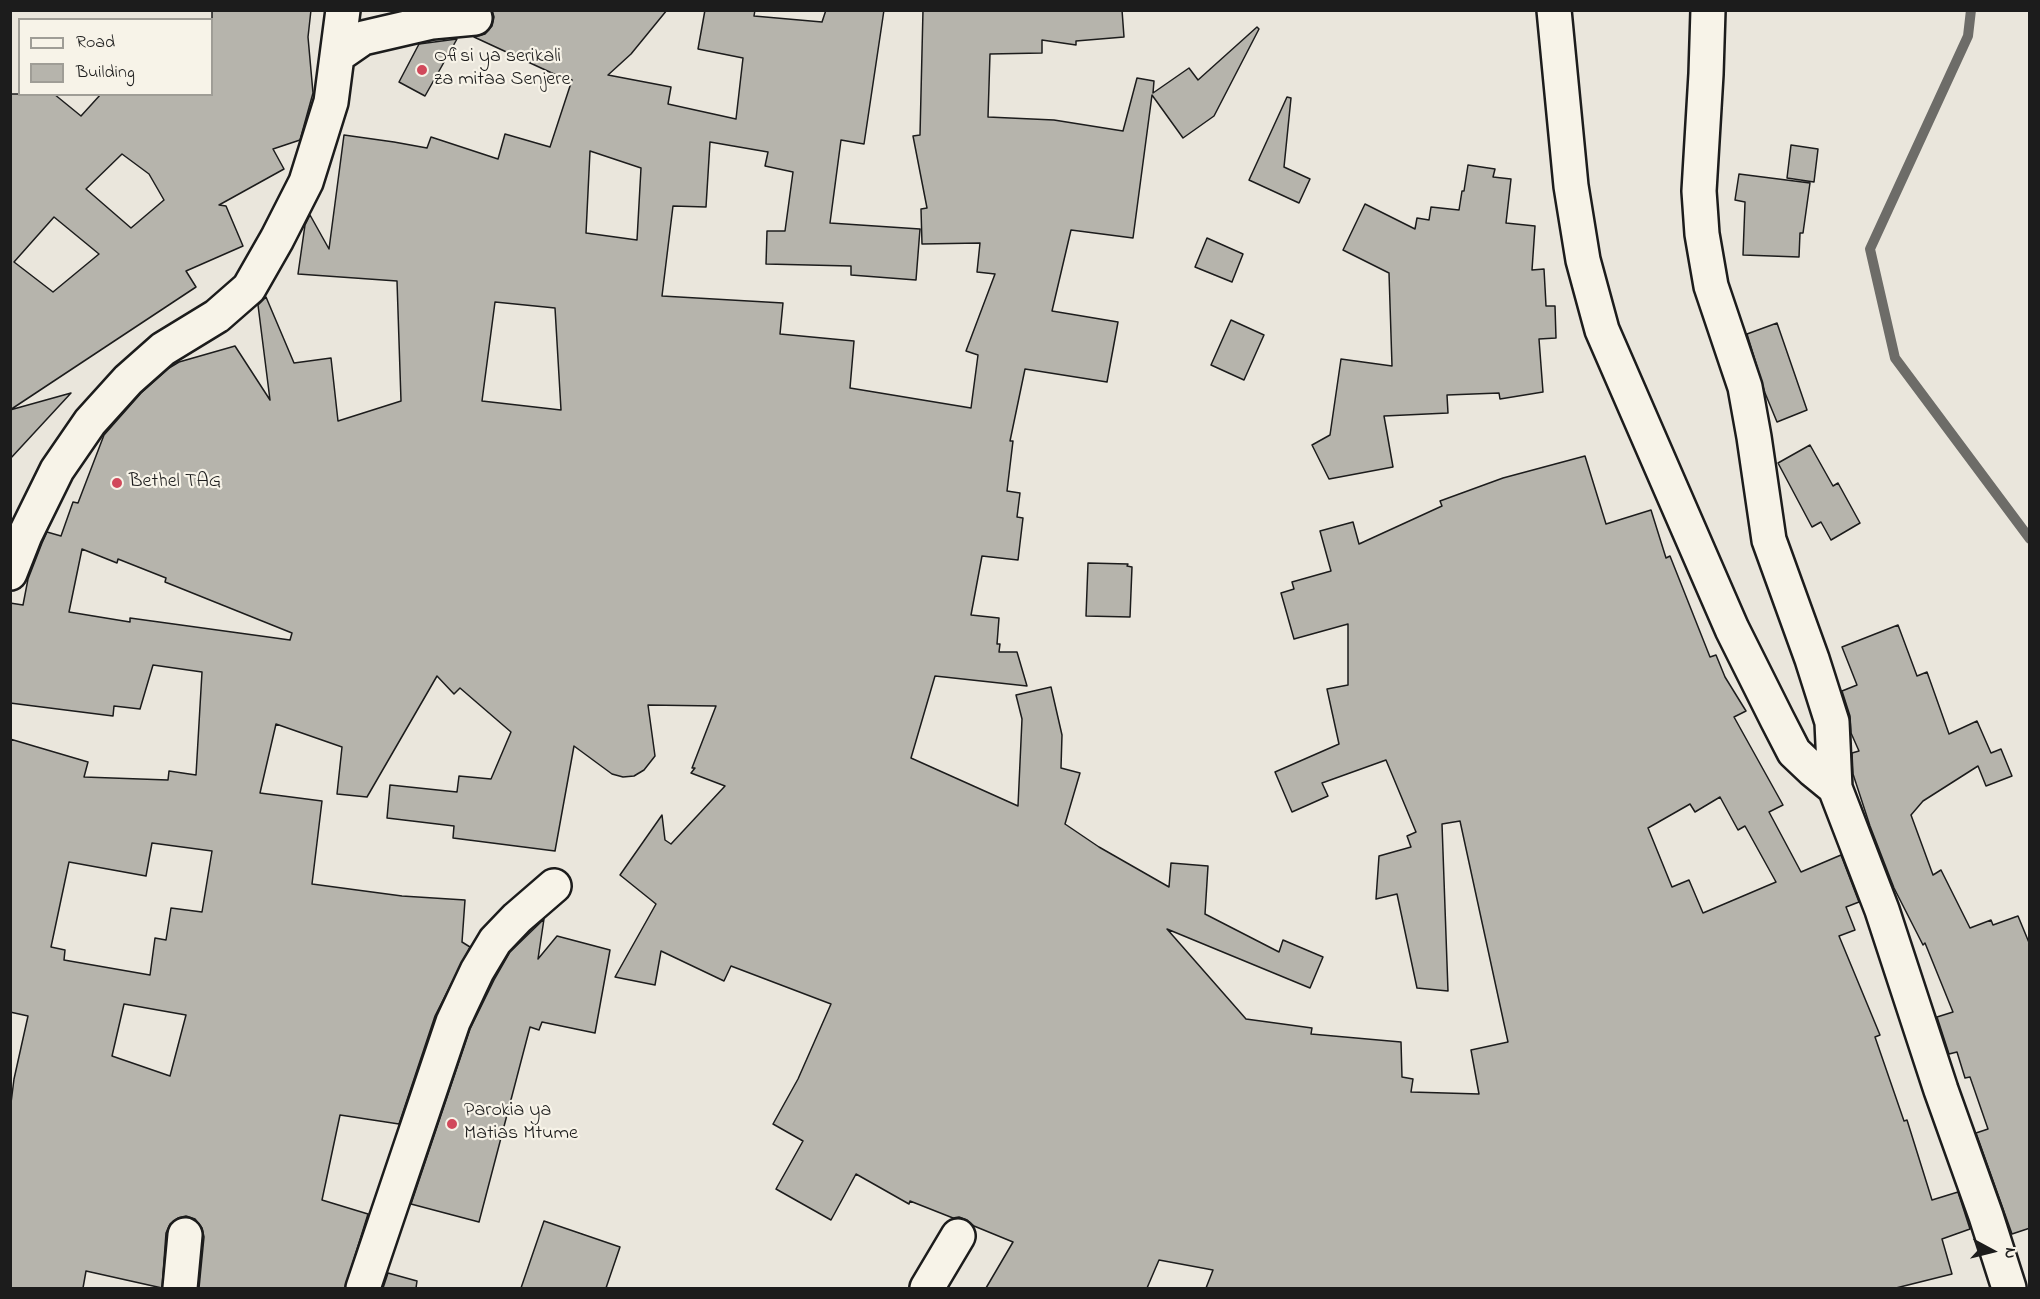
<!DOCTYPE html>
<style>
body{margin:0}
#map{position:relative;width:2040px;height:1299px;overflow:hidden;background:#eae6dc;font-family:"Indie Flower",sans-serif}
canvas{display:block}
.frame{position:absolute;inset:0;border:12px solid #1c1c1c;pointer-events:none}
.legend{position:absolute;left:18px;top:18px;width:195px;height:78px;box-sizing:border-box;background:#f7f3e8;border:2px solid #9f9d96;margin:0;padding:8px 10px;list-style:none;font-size:18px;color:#1c1c1c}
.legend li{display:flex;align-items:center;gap:12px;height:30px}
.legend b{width:30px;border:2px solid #9f9d96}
.north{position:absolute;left:1962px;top:1221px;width:60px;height:60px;-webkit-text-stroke:4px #f7f3e8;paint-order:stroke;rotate:97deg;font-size:16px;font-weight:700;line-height:24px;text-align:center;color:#1c1c1c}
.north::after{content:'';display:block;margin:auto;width:21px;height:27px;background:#1c1c1c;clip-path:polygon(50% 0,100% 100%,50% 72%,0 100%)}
</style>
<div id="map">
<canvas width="2040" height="1299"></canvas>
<div class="frame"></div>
<ul class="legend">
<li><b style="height:8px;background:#f7f3e8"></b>Road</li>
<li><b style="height:16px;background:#b6b4ac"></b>Building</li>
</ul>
<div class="north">N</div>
</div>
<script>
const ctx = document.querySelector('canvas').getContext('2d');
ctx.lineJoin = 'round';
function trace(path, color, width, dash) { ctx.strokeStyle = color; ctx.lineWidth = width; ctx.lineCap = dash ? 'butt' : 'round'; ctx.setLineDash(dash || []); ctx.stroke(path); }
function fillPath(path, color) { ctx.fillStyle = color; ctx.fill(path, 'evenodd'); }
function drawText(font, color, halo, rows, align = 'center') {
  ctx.font = font + ' "Indie Flower",sans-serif'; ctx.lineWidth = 4.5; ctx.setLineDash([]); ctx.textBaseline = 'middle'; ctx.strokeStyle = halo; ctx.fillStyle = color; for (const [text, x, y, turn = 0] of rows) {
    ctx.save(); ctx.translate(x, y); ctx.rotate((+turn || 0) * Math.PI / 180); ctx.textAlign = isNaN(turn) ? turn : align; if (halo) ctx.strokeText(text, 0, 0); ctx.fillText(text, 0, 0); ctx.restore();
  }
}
const stream = new Path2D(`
 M1971 10 1968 36 1870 249 1895 358 2030 539`);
const building = new Path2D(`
 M212 10H311L308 37 313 93 300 140 273 149 284 169 219 205 226 206 243 246 186 271 196 287 10 410V94H54L81 116 101 94H212ZM122 154 149 174 164 200 131 228 86 189ZM54 217 99 254 53 292 14 262Z
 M492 10H667L631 54 608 75 671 87 668 104 736 119 743 58 698 49 705 10H755L754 16 822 22 826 10H884L864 144 841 140 830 223 920 229 916 280 851 275V266L766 264 767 231H785L793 172 765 166 768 152 710 142 706 207 673 206 662 296 783 303 780 334 854 341 850 388 971 408 978 355 966 351 995 274 977 272 980 243 922 244 921 209 927 208 913 136 920 135 923 10H1122L1124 37 1076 41V45L1042 40V53L990 54 988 117 1054 120 1123 131 1137 78 1154 81 1153 93 1189 68 1198 80 1257 27 1259 29 1214 116 1183 138 1152 95 1133 238 1071 230 1052 311 1118 322 1107 382 1025 369 1010 441H1013L1007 491 1020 493 1017 517 1023 518 1018 560 982 556 971 615 999 618 997 644H1000L999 652H1017L1027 686 935 676 911 758 1018 806 1022 719 1016 695 1051 687 1062 735 1061 768 1080 773 1065 824 1099 847 1169 887 1171 863 1208 866 1205 914 1279 952 1283 940 1323 957 1310 988 1167 929 1246 1019 1312 1028 1311 1034 1401 1042 1402 1077 1413 1079 1411 1092 1479 1094 1471 1050 1508 1042 1460 821 1442 824 1448 991 1417 988 1397 894 1376 899 1379 856 1411 847 1407 836 1416 832 1386 760 1322 783 1328 796 1292 812 1275 772 1339 744 1327 689 1348 685V624L1294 639 1281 593 1294 589 1292 582 1331 571 1320 531 1353 522 1359 544 1442 506 1440 501 1503 478 1585 456 1606 524 1651 510 1666 558 1670 556 1710 657 1716 655 1725 677 1746 711 1734 717 1783 805 1769 812 1801 872 1841 855 1859 902 1846 907 1855 930 1839 936 1880 1035 1875 1037 1904 1121 1907 1120 1932 1200 1958 1192 1970 1229 1942 1239 1952 1274 1896 1288H1206L1213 1270 1159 1260 1147 1288H986L1013 1242 974 1226 967 1220 959 1217 953 1218 910 1201 909 1204 856 1174 831 1220 776 1189 803 1141 773 1124 798 1079 831 1004 731 966 724 981 661 951 655 985 615 977 656 904 620 875 662 815 665 840 671 844 725 786 691 773 695 768H692L716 706 648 705 655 756 644 770 634 776 623 777 612 774 574 746 555 851 453 838 454 826 387 818 390 785 457 792 459 776 491 779 511 732 460 688 454 694 437 676 367 797 337 794 342 747 276 724 260 793 322 801 312 884 402 896 465 900 462 942 470 947 435 1016 399 1124 340 1115 322 1200 368 1214 345 1288H199L204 1237 202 1228 195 1219 186 1216 178 1218 170 1224 166 1233 162 1288 86 1271 83 1288H10V1111L14 1079 28 1016 10 1012V739L88 762 84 777 168 780 169 771 196 775 202 672 153 665 140 709 114 706 113 716 10 703V603L23 605 28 579 42 543 47 532 61 536 73 502 78 503 104 435 141 393 169 368 179 362 235 346 270 400 258 305 266 297 294 363 331 358 338 421 401 401 397 281 298 274 305 225 310 215 329 249 344 135 394 142 427 148 431 137 498 159 505 134 550 147 572 80 554 74 474 37 485 34 492 26 494 17ZM590 151 641 168 637 240 586 233ZM495 302 555 308 561 410 482 401ZM82 549 117 563 118 559 166 578 165 582 292 633 290 640 130 618V622L69 612ZM1720 797 1738 830 1745 826 1776 882 1703 913 1689 880 1672 887 1648 828 1690 804 1695 812ZM152 843 212 851 202 912 171 908 166 940 155 938 150 975 64 960 65 950 51 947 69 862 146 876ZM124 1004 186 1015 170 1076 112 1056Z
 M457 39 425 96 399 82 419 44Z
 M1287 97 1291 98 1284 167 1310 179 1299 203 1249 180Z
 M1791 145 1818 149 1814 182 1787 178Z
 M1468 165 1495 169 1493 177 1511 179 1506 223 1535 226 1532 270 1544 269 1546 306H1555L1556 338 1539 339 1543 392 1500 399 1499 393 1447 395 1448 413 1384 416 1393 467 1329 479 1312 445 1330 435 1341 359 1392 366 1389 273 1343 250 1365 204 1415 229 1417 218 1429 220 1431 207 1459 210 1462 191H1464Z
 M1739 174 1810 183 1803 233H1800L1799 257 1743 255 1745 202 1735 200Z
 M1207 238 1243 254 1232 282 1195 267Z
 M1231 320 1264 335 1244 380 1211 365Z
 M1777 323 1807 410 1777 422 1765 393 1747 334Z
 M71 393 10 459V410Z
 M1810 445 1833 486 1838 483 1860 523 1831 540 1821 522 1812 527 1778 463Z
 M1088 563 1128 564 1127 566 1132 567 1130 617 1086 616Z
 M1898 625 1917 676 1927 672 1949 734 1977 721 1991 753 2001 749 2012 776 1986 786 1978 766 1923 801 1911 815 1933 875 1941 870 1970 928 1991 920 1993 925 2018 916 2030 945V1228L2012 1234 1976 1133 1988 1129 1970 1077 1965 1078 1957 1052 1949 1054 1937 1017 1953 1012 1925 943 1923 945 1894 888 1870 826 1853 774 1852 753 1859 751 1851 733 1850 716 1842 691 1857 685 1842 647Z
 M544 919 538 959 557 936 610 950 595 1033 542 1022 539 1030 530 1027 479 1222 411 1204 470 1029 494 980 510 952Z
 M544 1221 620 1247 606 1288H521Z
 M388 1273 417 1281 416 1288H383Z`);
const minor = new Path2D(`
 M1554 10 1571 186 1583 260 1602 330 1732 629 1777 719 1794 752 1813 770 1835 788 1882 910 1941 1090 1986 1216 2009 1288
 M1708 10 1706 74 1699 191 1702 234 1711 286 1745 387 1754 437 1769 540 1812 659 1832 722 1835 788
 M337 56 363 38 432 22 475 18
 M10 573 25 535 57 470 90 422 128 380 163 349 217 316 249 288 277 239 306 182 331 102 343 10
 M180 1288 185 1235
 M363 1288 453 1022 477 971 495 941 517 918 554 886
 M927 1288 958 1236`);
const markers = [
 [422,70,6,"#d1495b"],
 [117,483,6,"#d1495b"],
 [452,1124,6,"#d1495b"]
];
const poiNames = [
 ["Ofisi ya serikali",434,58],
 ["za mitaa Senjere",434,81],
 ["Bethel TAG",129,483],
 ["Parokia ya",464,1112],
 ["Matias Mtume",464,1135]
];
trace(stream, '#6d6c68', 10);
fillPath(building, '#b6b4ac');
trace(building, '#1c1c1c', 1.5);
trace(minor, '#1c1c1c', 38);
trace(minor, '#f7f3e8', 33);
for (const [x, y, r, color] of markers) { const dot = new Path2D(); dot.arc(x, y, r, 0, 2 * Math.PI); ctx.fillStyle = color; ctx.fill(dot); trace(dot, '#f7f3e8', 2); }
drawText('20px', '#1c1c1c', '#f7f3e8', poiNames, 'left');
</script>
